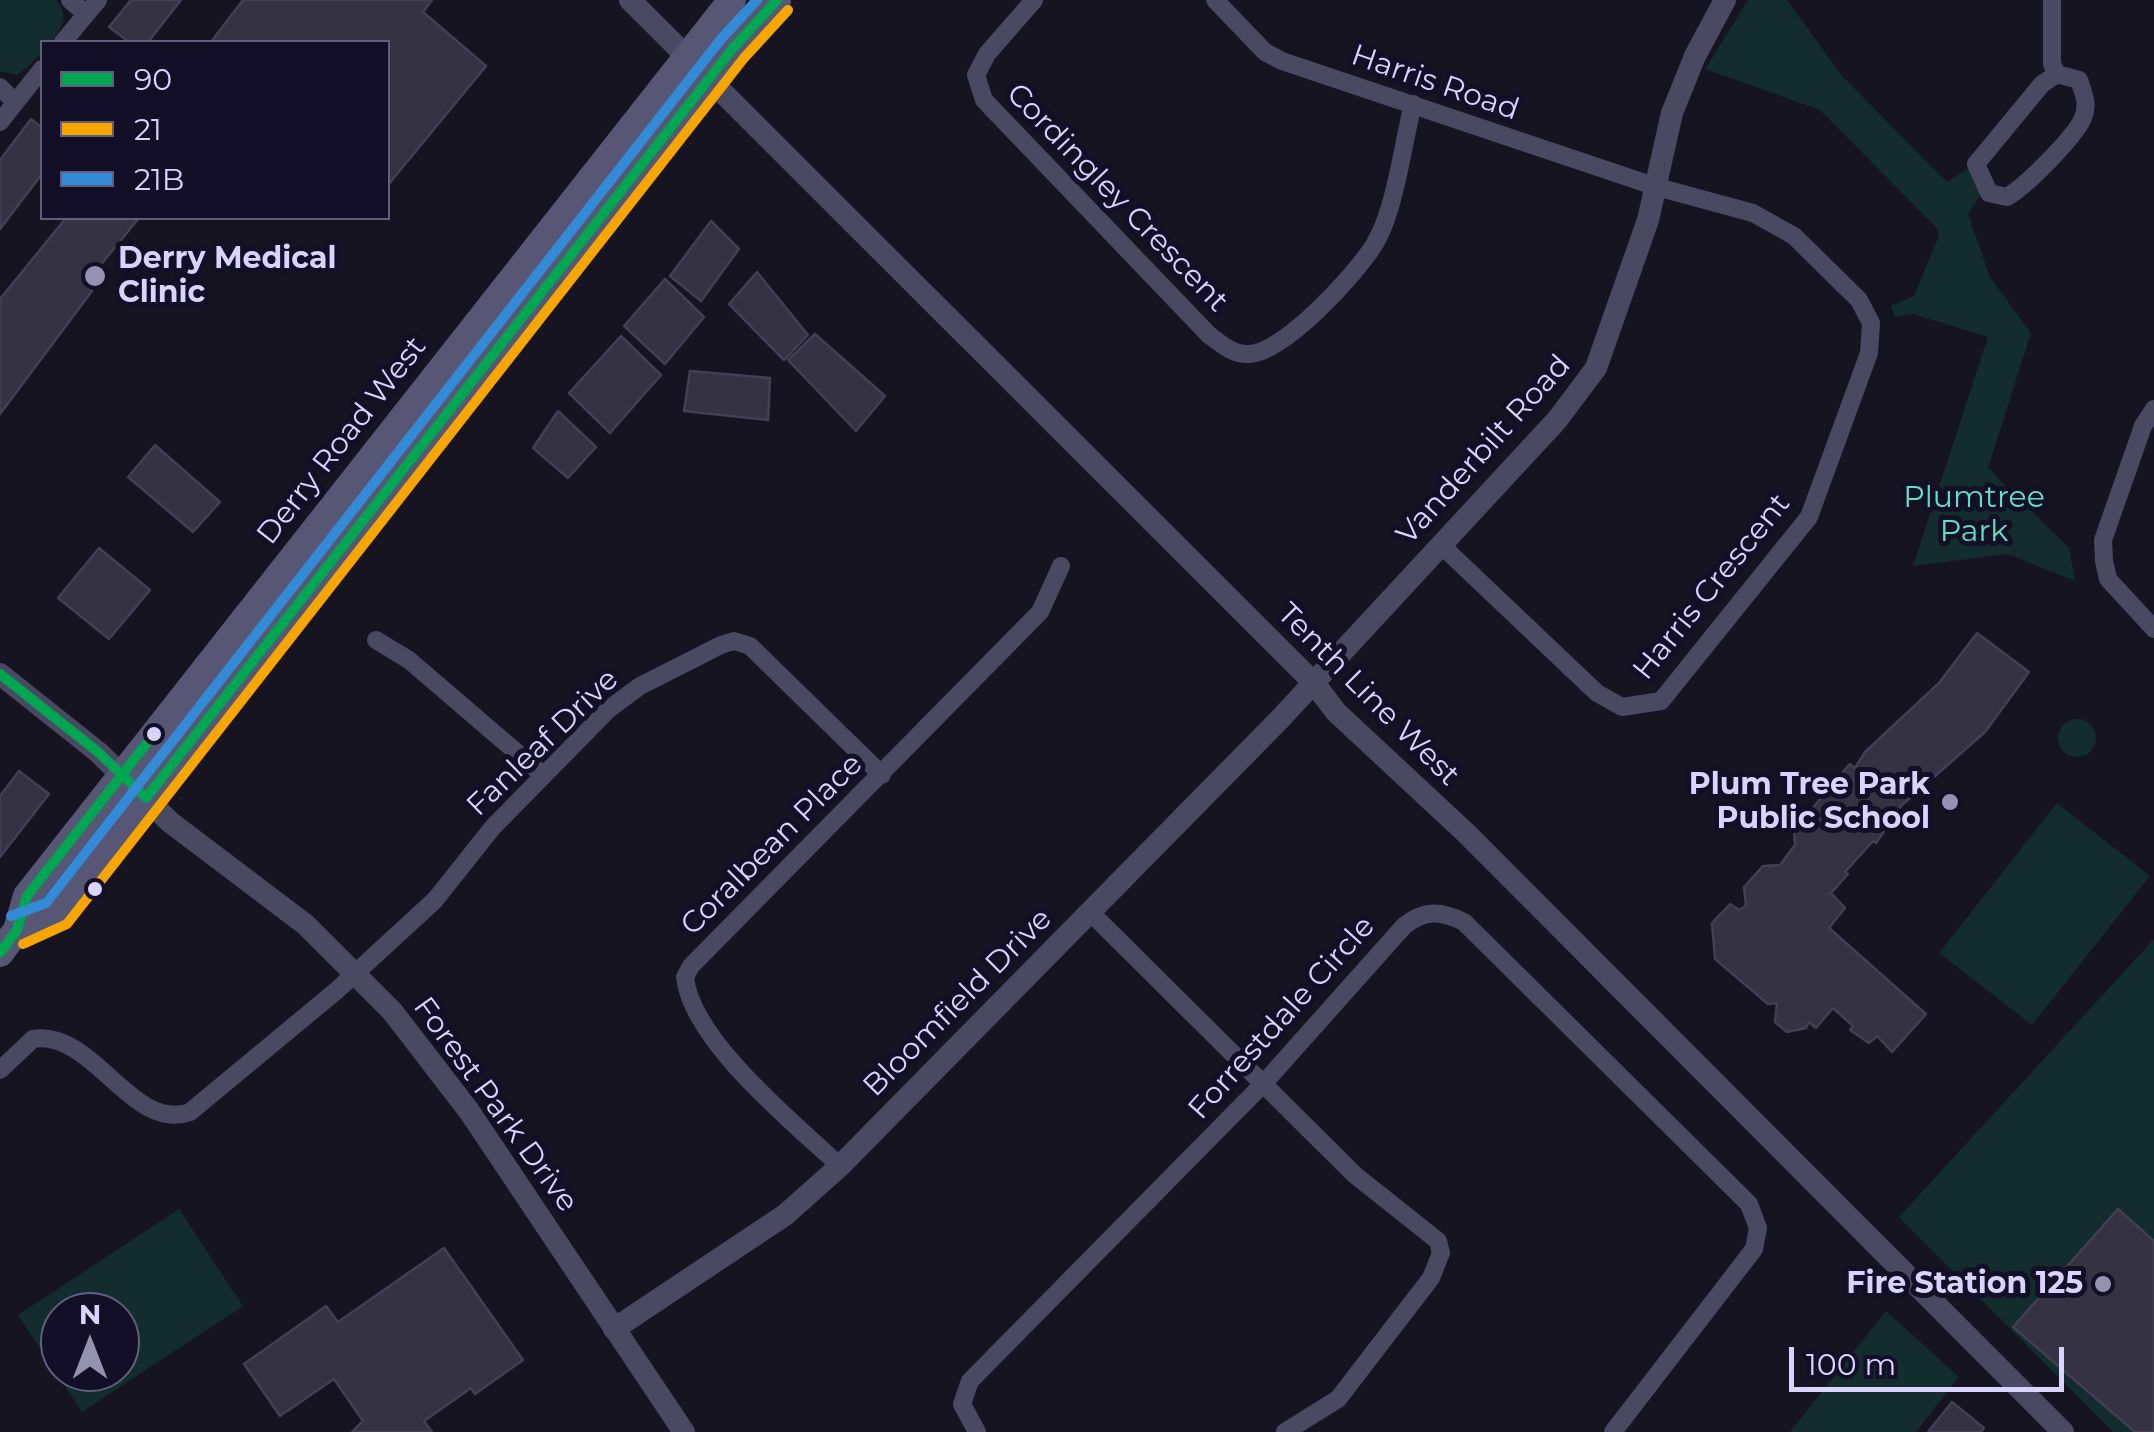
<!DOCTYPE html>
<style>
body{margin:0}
#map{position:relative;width:2154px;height:1432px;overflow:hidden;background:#161421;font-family:Montserrat,sans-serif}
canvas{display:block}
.legend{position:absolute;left:40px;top:40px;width:350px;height:180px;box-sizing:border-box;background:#130f26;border:2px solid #625e7d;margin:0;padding:12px 18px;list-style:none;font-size:30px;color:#d9d4ff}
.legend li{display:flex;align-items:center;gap:20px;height:50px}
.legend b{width:50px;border:2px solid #625e7d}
.north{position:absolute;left:40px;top:1292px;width:100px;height:100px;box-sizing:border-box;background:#130f26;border:2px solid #625e7d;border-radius:50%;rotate:0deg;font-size:28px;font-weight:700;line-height:40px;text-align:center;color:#d9d4ff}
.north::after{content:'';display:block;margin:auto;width:35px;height:45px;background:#9591b1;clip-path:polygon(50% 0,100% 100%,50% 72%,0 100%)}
.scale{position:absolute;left:1789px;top:1347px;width:275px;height:45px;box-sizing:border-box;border:5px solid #d9d4ff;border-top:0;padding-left:12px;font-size:30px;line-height:35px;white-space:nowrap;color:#d9d4ff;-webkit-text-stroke:8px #130f26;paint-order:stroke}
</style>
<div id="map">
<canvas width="2154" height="1432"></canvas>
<ul class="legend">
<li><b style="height:12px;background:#00a651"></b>90</li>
<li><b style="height:12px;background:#f7a600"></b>21</li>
<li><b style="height:12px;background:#338bd7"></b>21B</li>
</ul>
<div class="north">N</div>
<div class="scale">100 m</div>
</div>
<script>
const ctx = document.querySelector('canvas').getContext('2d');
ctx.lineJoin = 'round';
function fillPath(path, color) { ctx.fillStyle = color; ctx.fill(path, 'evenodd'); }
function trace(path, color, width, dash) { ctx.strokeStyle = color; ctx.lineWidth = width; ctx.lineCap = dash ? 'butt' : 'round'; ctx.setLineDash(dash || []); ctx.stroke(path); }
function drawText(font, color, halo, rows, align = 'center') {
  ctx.font = font + ' Montserrat,sans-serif'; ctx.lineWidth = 10; ctx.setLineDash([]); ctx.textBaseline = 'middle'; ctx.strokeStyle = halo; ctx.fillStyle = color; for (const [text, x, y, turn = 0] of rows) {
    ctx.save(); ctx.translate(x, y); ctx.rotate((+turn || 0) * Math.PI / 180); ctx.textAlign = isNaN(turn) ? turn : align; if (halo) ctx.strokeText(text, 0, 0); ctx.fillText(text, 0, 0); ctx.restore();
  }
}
const green = new Path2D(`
 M0 0H56C69 16 63 28 51 42H42V53L18 75 0 71Z
 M1748 0H1787L1843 77 1947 182 1976 163 1986 187 1968 214 1990 277 2031 333 1988 468 2069 548 2075 581 2008 554 1913 566 1988 337 1913 314 1895 317 1891 306 1914 296 1939 235 1936 227 1820 110 1705 69Z
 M2058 738a19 19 0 1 1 38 0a19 19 0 1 1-38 0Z
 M2057 803 2150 876 2032 1025 1939 953Z
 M2154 939V1432H2113L1899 1217Z
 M179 1209 243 1306 82 1412 18 1315ZM60 1312H120V1372H60Z
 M1886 1311 1959 1377 1916 1432H1790Z`);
const building = new Path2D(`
 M131 0H181L148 42H129L109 27Z
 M243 0H432L423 12 486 66 388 185V42H211Z
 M31 119 42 128V174L0 229V160Z
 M66 218H139L85 284 92 291 0 414V299Z
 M711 221 739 249 701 301 670 276Z
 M757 272 808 335 784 360 729 304Z
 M665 279 704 317 665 364 624 326Z
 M815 334 885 396 856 431 788 360Z
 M621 336 661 375 610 433 569 393Z
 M690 371 770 378 768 420 684 411Z
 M558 411 596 447 568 478 533 448Z
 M155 445 220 502 193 532 128 477Z
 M99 548 150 590 109 639 58 598Z
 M1977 633 2029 672 1985 732 1901 806 1876 843 1873 841 1845 872 1848 874 1831 893 1845 908 1829 928 1926 1014 1892 1052 1877 1036 1869 1043 1850 1030 1853 1026 1833 1008 1816 1028 1809 1022 1806 1028 1787 1032 1775 1022 1777 1003 1768 1004 1715 959 1712 923 1730 904 1739 910 1746 906 1744 887 1763 866 1780 865 1795 845 1794 831 1838 777 1850 764 1855 768 1865 752 1939 683Z
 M19 771 49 794 0 857V796Z
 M2118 1209 2154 1241V1432H2135L2013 1327Z
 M444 1248 523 1360 475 1394 471 1388 424 1421 432 1432H352L363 1421 334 1379 280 1416 244 1364 326 1306 338 1322Z
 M1952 1402 1984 1428 1981 1432H1928Z`);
const minor = new Path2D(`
 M70 0 86 14
 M1034 0 987 54 976 75 984 100 1209 335C1221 344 1233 355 1249 354 1284 353 1356 274 1374 245 1395 212 1403 143 1413 104
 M1215 0 1265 52 1282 61 1657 187 1753 213 1794 236 1859 300 1871 323 1869 353 1809 517 1661 701 1622 707 1597 693 1440 544
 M2052 0V64L2057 74
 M63 42 98 0
 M2057 74 2079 80C2083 92 2089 104 2083 118 2074 138 2026 186 2007 197L1989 193 1976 164 2042 84Z
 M0 87 15 102
 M0 122 42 69
 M2154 409 2143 426 2103 540 2104 561 2108 579 2154 629
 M376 640 409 660 543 775
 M1090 912 1355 1175 1438 1241 1441 1253 1431 1278 1338 1399 1285 1432
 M0 1070 33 1039C93 1029 132 1133 190 1112L336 991 435 900 493 827 609 709 640 686 721 645 734 641 750 646 882 775
 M840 1166C795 1124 691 1040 685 977L691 966 1040 612 1061 566
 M977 1432 962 1404 970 1381 1264 1083 1404 926C1424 910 1440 910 1464 922L1749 1204 1758 1228 1754 1249 1613 1432`);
const tertiary = new Path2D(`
 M630 0 1314 683 1336 712 1466 833 2063 1432
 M0 674 98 752 170 822 306 925 392 1011 469 1111 684 1432
 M614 1329 785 1215 840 1166 1280 719 1557 420 1596 368 1648 220 1672 113 1695 56 1725 0`);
const secondary = new Path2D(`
 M17 930 55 915 733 48 777 0
 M0 953 17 930 27 896 732 0`);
const bus1 = new Path2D(`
 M0 674 98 752 146 798 733 48 777 0
 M0 953 17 930 27 896 154 734`);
const bus2 = new Path2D(`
 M23 944 67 924 744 58 788 10`);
const bus3 = new Path2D(`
 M11 916 46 903 721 39 757 0`);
const markers = [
 [95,276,12,"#9591b1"],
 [154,734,9,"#d9d4ff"],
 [1950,802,10,"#9591b1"],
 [95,889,9,"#d9d4ff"],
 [2103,1284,10,"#9591b1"]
];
const streetNames = [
 ["Harris Road",1435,83,19],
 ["Cordingley Crescent",1117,198,46],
 ["Derry Road West",342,441,-52],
 ["Vanderbilt Road",1484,450,-48],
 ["Harris Crescent",1712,587,-51],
 ["Tenth Line West",1368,695,45],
 ["Fanleaf Drive",543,743,-44],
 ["Coralbean Place",772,845,-45],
 ["Bloomfield Drive",958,1003,-45],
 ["Forrestdale Circle",1282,1018,-48],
 ["Forest Park Drive",495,1105,54]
];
const poiNames = [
 ["Derry Medical",118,259,"left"],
 ["Clinic",118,293,"left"],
 ["Plum Tree Park",1930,785],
 ["Public School",1930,819],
 ["Fire Station 125",2083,1284]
];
const parkNames = [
 ["Plumtree",1974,498],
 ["Park",1974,532]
];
fillPath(green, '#132c2d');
fillPath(building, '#343243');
trace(building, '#433f54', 2.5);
trace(minor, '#4a4962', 18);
trace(tertiary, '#4a4962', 22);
trace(secondary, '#575674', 28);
trace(bus1, '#00a651', 10);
trace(bus2, '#f7a600', 10);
trace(bus3, '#338bd7', 10);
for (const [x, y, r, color] of markers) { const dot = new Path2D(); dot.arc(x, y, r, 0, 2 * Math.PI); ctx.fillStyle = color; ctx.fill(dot); trace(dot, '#130f26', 4); }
drawText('30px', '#d9d4ff', '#130f26', streetNames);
drawText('bold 30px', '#d9d4ff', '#130f26', poiNames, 'right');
drawText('30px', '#5fe0c0', '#130f26', parkNames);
</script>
